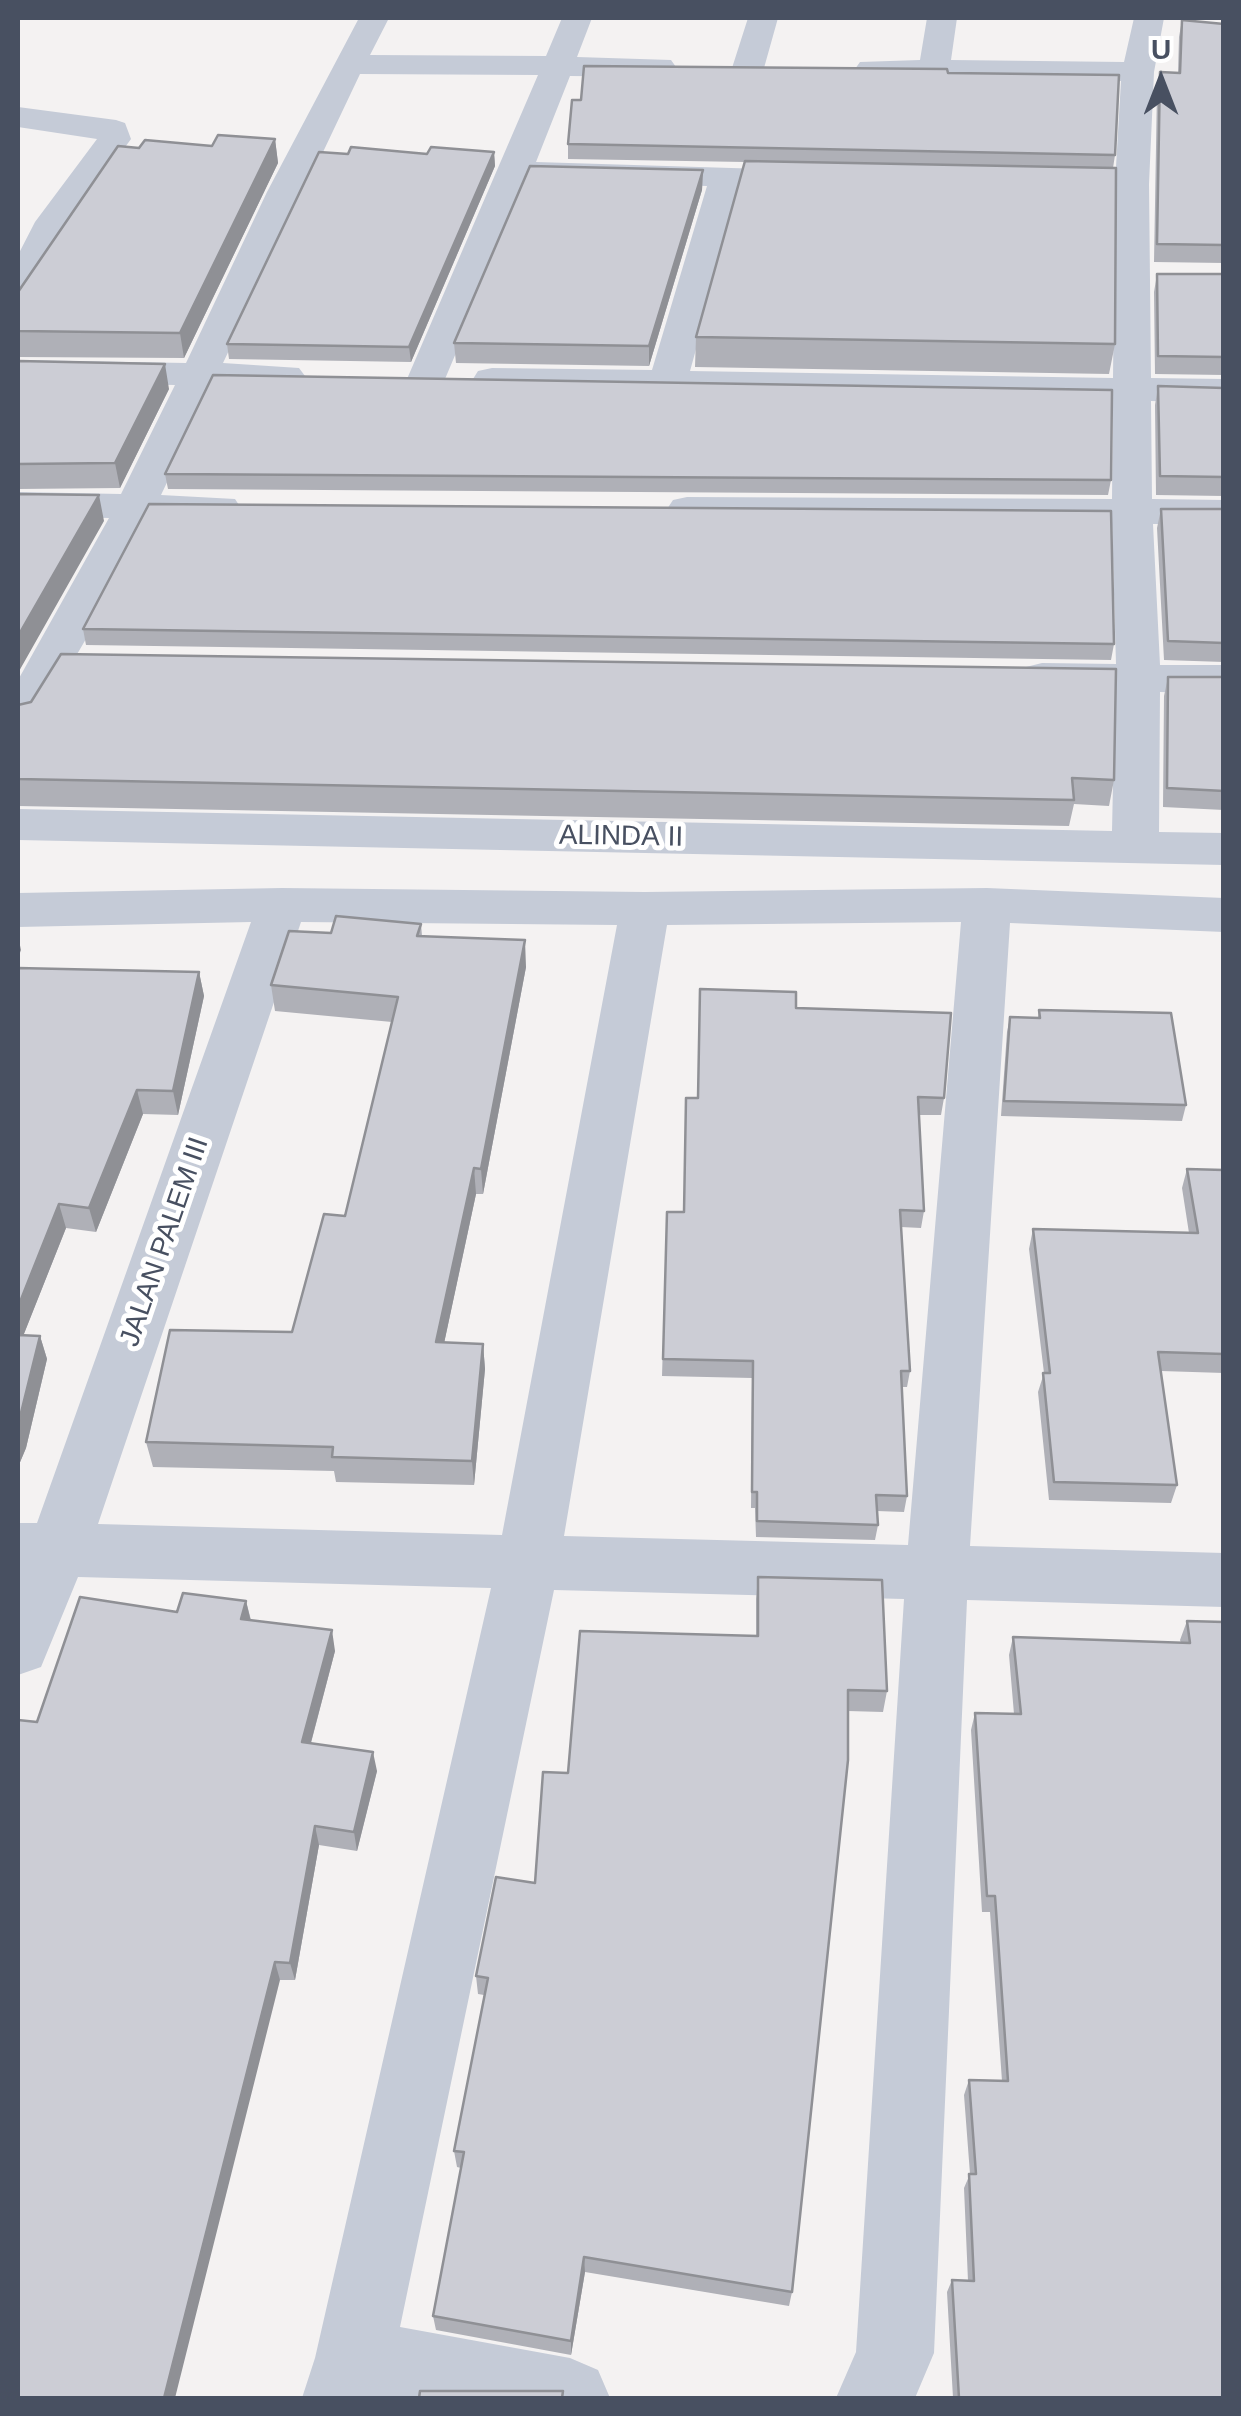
<!DOCTYPE html>
<style>
body{margin:0}
#map{position:relative;width:1241px;height:2416px;overflow:hidden;background:#f4f2f2;font-family:Arial,sans-serif}
canvas{display:block}
.frame{position:absolute;inset:0;border:20px solid #485061;pointer-events:none}
.north{position:absolute;left:1111px;top:30px;width:100px;height:100px;-webkit-text-stroke:8px #fff;paint-order:stroke;rotate:0deg;font-size:28px;font-weight:700;line-height:40px;text-align:center;color:#485061}
.north::after{content:'';display:block;margin:auto;width:35px;height:45px;background:#485061;clip-path:polygon(50% 0,100% 100%,50% 72%,0 100%)}
</style>
<div id="map">
<canvas width="1241" height="2416"></canvas>
<div class="frame"></div>
<div class="north">U</div>
</div>
<script>
const ctx = document.querySelector('canvas').getContext('2d');
ctx.lineJoin = 'round';
function fillPath(path, color) { ctx.fillStyle = color; ctx.fill(path, 'evenodd'); }
function trace(path, color, width, dash) { ctx.strokeStyle = color; ctx.lineWidth = width; ctx.lineCap = dash ? 'butt' : 'round'; ctx.setLineDash(dash || []); ctx.stroke(path); }
function drawText(font, color, halo, rows, align = 'center') {
  ctx.font = font + ' Arial,sans-serif'; ctx.lineWidth = 10; ctx.setLineDash([]); ctx.textBaseline = 'middle'; ctx.strokeStyle = halo; ctx.fillStyle = color; for (const [text, x, y, turn = 0] of rows) {
    ctx.save(); ctx.translate(x, y); ctx.rotate((+turn || 0) * Math.PI / 180); ctx.textAlign = isNaN(turn) ? turn : align; if (halo) ctx.strokeText(text, 0, 0); ctx.fillText(text, 0, 0); ctx.restore();
  }
}
const minor = new Path2D(`
 M359 18H389L370 55 546 56 562 18H592L577 57 671 60 676 67 671 74 660 77 570 76 536 162 829 171 834 178 829 185 817 188 741 187 690 371 1113 378 1115 184 1121 81 871 79 860 76 855 69 860 62 920 60 927 18H957L951 60 1124 62 1134 18H1164L1154 72 1149 184 1151 378 1224 379V403L1151 401 1152 499 1224 500V524H1153L1160 665H1224V693L1160 692 1159 832 1224 833V865L18 840V809L1112 831 1115 691H1042L1026 687 1020 677 1026 667 1042 663 1116 664 1112 524 687 521 673 518 667 509 673 500 687 497 1112 499 1113 401 492 390 478 387 473 379 478 371 492 368 652 370 707 186 528 182 445 379 440 387 426 390 412 387 407 379 538 75 360 74 223 363 299 368 305 376 299 384 286 387 213 386 161 495 235 499 241 508 235 517 221 520 150 519 90 632 41 716 34 726 18 730V680L109 518 18 516V492L121 494 175 385 18 382V360L186 363 267 192Z
 M748 18H778L764 68 759 75H737L732 68Z
 M18 107 116 120 125 123 131 139 70 223 31 295 18 298V255L35 222 97 139 18 127Z
 M282 888 645 892 987 888 1224 898V932L1010 923 970 1546 1224 1553V1607L967 1600 934 2353 915 2398H836L856 2352 904 1599 554 1590 400 2327 570 2358 598 2370 610 2398H302L315 2358 491 1588 78 1577 41 1667 18 1675V1523H37L251 922 18 927V893ZM301 922 617 925 502 1535 98 1524ZM961 922 908 1545 564 1536 667 925Z`);
const wall = new Path2D(`
 M1182 20 1224 24V263L1154 262 1157 90 1160 72 1178 73 1179 37Z
 M948 73 1115 155 1113 168 1115 344 1109 374 695 367 696 337 745 162 568 159V144Z
 M275 139 278 163 184 358 18 357V292L139 148 212 146Z
 M494 152 495 166 411 362 229 359 227 344 348 154Z
 M703 170 702 190 649 366 456 363 454 343Z
 M1157 274H1224V375L1155 374 1154 292Z
 M18 361 169 389 120 488 18 489Z
 M1158 386 1224 388V496L1156 495 1155 405Z
 M165 474 1111 480 1108 495 168 489Z
 M1161 509H1224V662L1164 660 1157 528Z
 M83 629 1114 644 1111 660 86 645Z
 M1168 677H1224V810L1163 807 1164 696Z
 M18 705 1114 780 1109 806 1074 804 1069 826 18 806Z
 M421 924 422 936 526 967 483 1194H476L444 1343 483 1344 485 1369 474 1485 336 1482 334 1471 153 1467 146 1442 292 1332 345 1216 392 1022 275 1011 271 985 331 933Z
 M18 968 199 972 204 996 178 1115 143 1114 96 1232 66 1228 23 1336H40L47 1359 26 1448 18 1467Z
 M796 1008 944 1098 941 1115H919L924 1211 921 1228 901 1227 910 1371 907 1387H902L907 1496 904 1512 877 1511 878 1525 875 1540 756 1537 755 1508H751L752 1378 662 1376 667 1212H684Z
 M1039 1010 1186 1105 1182 1121 1001 1116 1007 1032 1010 1017 1038 1018Z
 M1187 1169 1224 1170V1373L1161 1371 1177 1485 1171 1503 1049 1500 1038 1392 1044 1373 1029 1249 1033 1229 1189 1233 1182 1188Z
 M758 1577 887 1691 883 1712 848 1711 792 2292 789 2306 585 2272 571 2355 436 2330 433 2316 461 2168 457 2167 454 2151 484 1995 478 1994 476 1976 535 1883 568 1773 756 1635V1599Z
 M246 1601 251 1620 335 1651 311 1743 377 1771 357 1851 319 1845 295 1980H280L37 1722 177 1612Z
 M1187 1621 1224 1622V2398H953L947 2292 952 2280 968 2281 964 2188 970 2174 964 2095 969 2080 1002 2081 990 1912H982L971 1730 975 1713 1014 1714 1009 1655 1013 1637 1181 1643 1180 1640Z`);
const shadedWall = new Path2D(`
 M275 139 278 163 184 358 180 333Z
 M494 152 495 166 411 362 409 347Z
 M703 170 702 190 649 366V346Z
 M165 364 169 389 120 488 115 463Z
 M99 495 104 521 18 673V636Z
 M18 936 21 950 18 958Z
 M525 940 526 967 483 1194 481 1169Z
 M199 972 204 996 178 1115 173 1091Z
 M137 1090 143 1114 96 1232 89 1208Z
 M474 1168 476 1194 439 1367 436 1342Z
 M59 1204 66 1228 18 1349V1307Z
 M40 1336 47 1359 26 1448 18 1467V1425Z
 M483 1344 485 1369 474 1485 472 1461Z
 M246 1601 251 1622 241 1619Z
 M332 1630 335 1651 306 1761 302 1742Z
 M373 1752 377 1771 357 1851 354 1832Z
 M315 1826 319 1845 295 1980 290 1963Z
 M275 1962 280 1980 175 2398H164Z
 M584 2257 585 2272 571 2355V2341Z`);
const building = new Path2D(`
 M1182 20 1224 24V245L1157 244 1160 72 1180 73Z
 M584 66 947 69 948 73 1119 75 1115 155 568 144 572 100H581Z
 M218 135 275 139 180 333 18 331V292L118 146 139 148 145 140 212 146Z
 M351 147 427 154 431 147 494 152 409 347 227 344 319 152 348 154Z
 M745 161 1116 168 1115 344 696 337Z
 M530 166 703 170 649 346 454 343Z
 M1157 274H1224V357L1158 356Z
 M18 361 165 364 115 463 18 464Z
 M213 375 1112 390 1111 480 165 474Z
 M1158 386 1224 388V477L1160 476Z
 M18 494 99 495 18 636Z
 M149 504 1111 511 1114 644 83 629Z
 M1161 509H1224V643L1168 641Z
 M61 654 1116 669 1114 780 1072 778 1074 800 18 779V705L31 702Z
 M1168 677H1224V791L1167 788Z
 M336 916 421 924 417 936 525 940 481 1169 474 1168 436 1342 483 1344 472 1461 332 1457 333 1447 146 1442 170 1330 292 1332 324 1214 345 1216 398 997 271 985 289 931 331 933Z
 M18 968 199 972 173 1091 137 1090 89 1208 59 1204 18 1307Z
 M700 989 796 992V1008L951 1013 944 1098 918 1097 924 1211 900 1210 910 1371H901L907 1496 876 1495 878 1525 757 1521V1492H752L753 1361 663 1359 667 1212H684L686 1098H698Z
 M1039 1010 1171 1013 1186 1105 1004 1101 1010 1017 1040 1018Z
 M1187 1169 1224 1170V1354L1158 1352 1177 1485 1054 1482 1043 1373H1050L1033 1229 1198 1233Z
 M18 1335 40 1336 18 1425Z
 M758 1577 882 1580 887 1691 848 1690V1760L792 2292 584 2257 571 2341 433 2316 464 2152 454 2151 488 1978 476 1976 496 1877 535 1883 543 1772 568 1773 580 1631 758 1636Z
 M183 1593 246 1601 241 1619 332 1630 302 1742 373 1752 354 1832 315 1826 290 1963 275 1962 164 2398H18V1720L37 1722 80 1597 177 1612Z
 M1187 1621 1224 1622V2398H959L952 2280 974 2281 969 2174H976L969 2080 1008 2081 995 1896H987L975 1713 1021 1714 1013 1637 1190 1643Z
 M420 2391H563L562 2398H419Z`);
const streetNames = [
 ["ALINDA II",621,837,1],
 ["JALAN PALEM III",165,1242,-71]
];
fillPath(minor, '#c5cbd7');
fillPath(wall, '#afb0b7');
fillPath(shadedWall, '#8f9095');
fillPath(building, '#cccdd5');
trace(building, '#8f9095', 2.5);
drawText('28px', '#485061', '#fff', streetNames);
</script>
